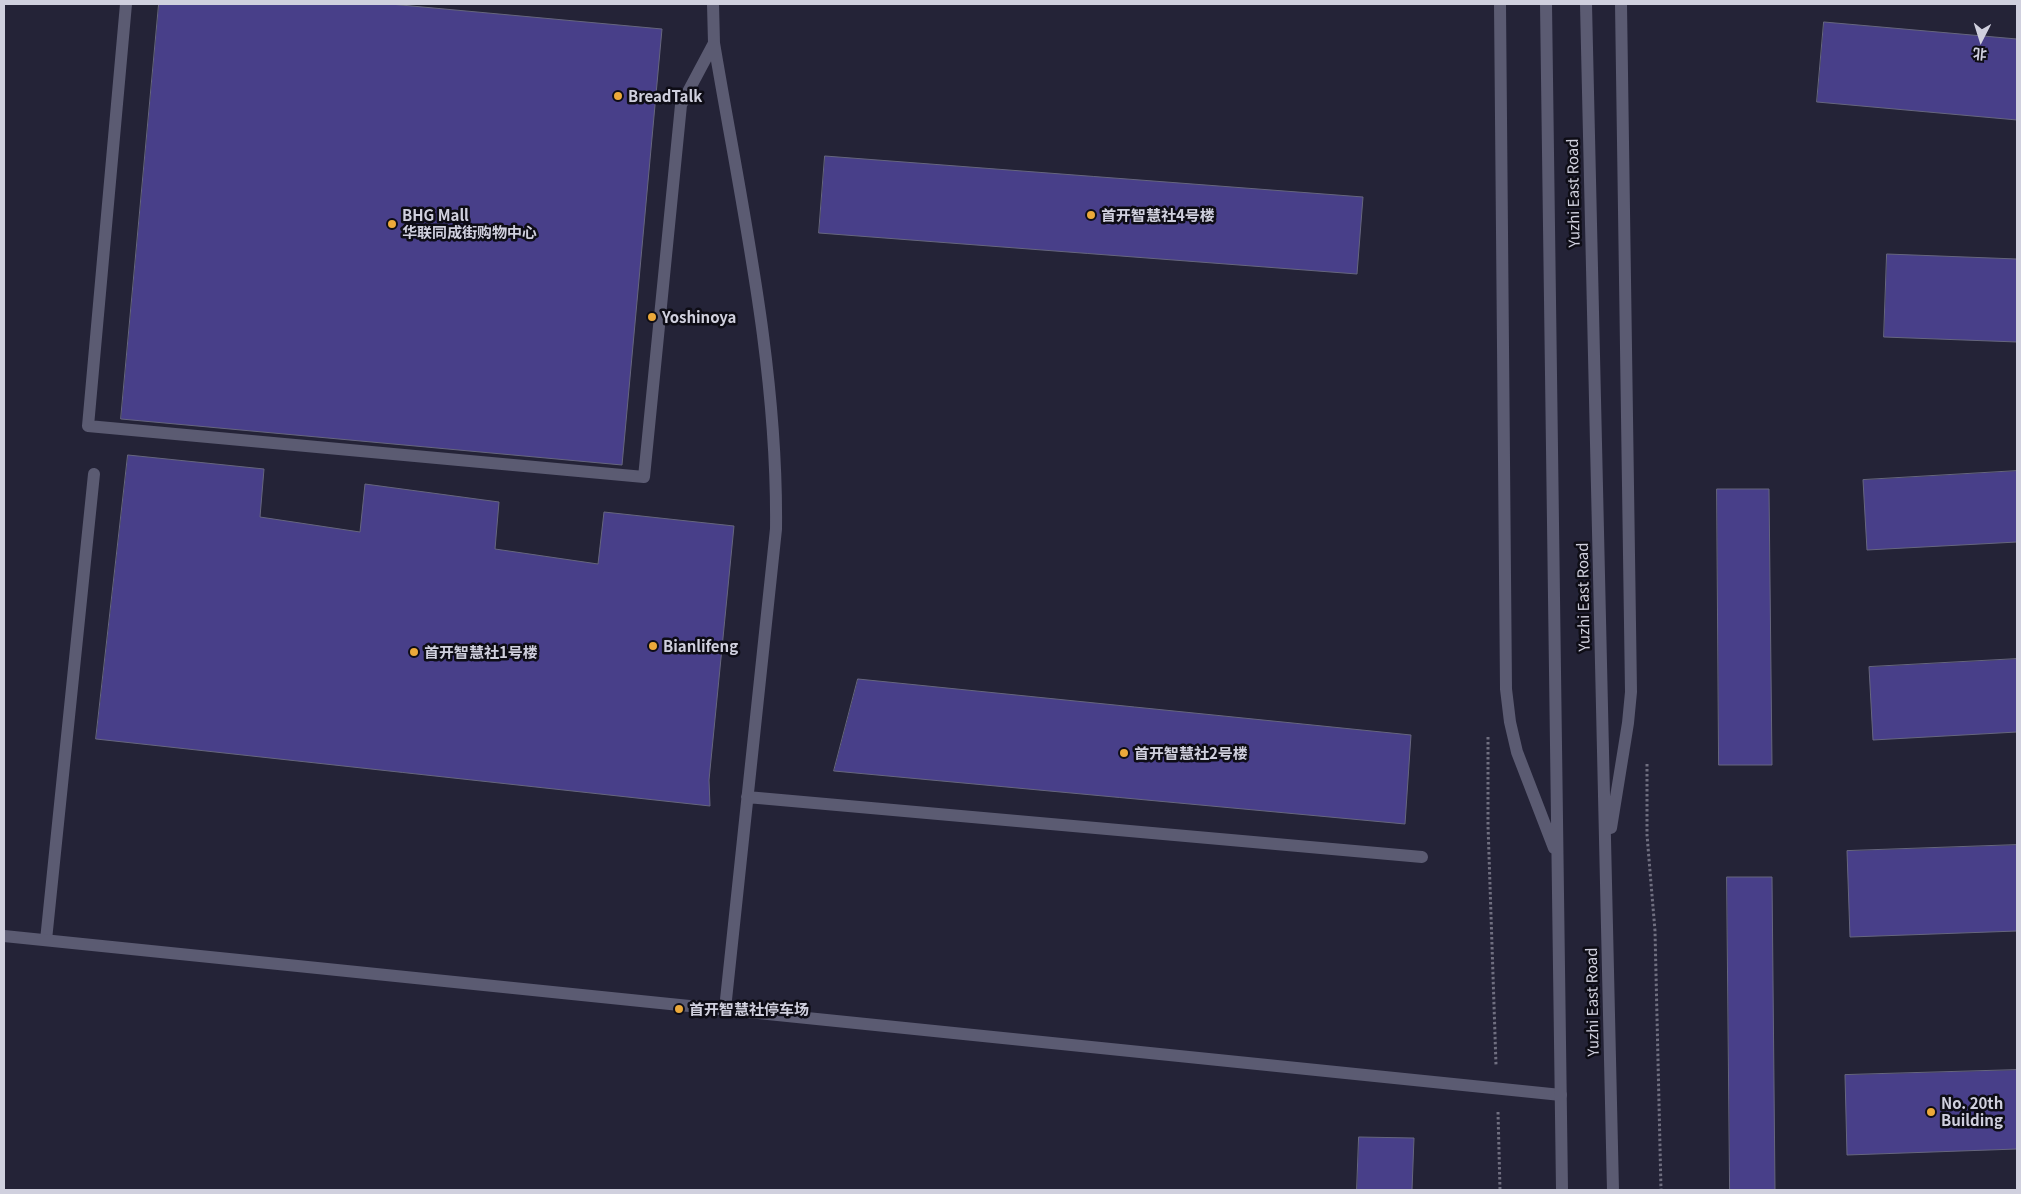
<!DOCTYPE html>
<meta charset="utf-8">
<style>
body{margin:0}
#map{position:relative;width:2021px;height:1194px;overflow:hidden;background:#242337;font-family:Georgia,"Noto Sans SC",serif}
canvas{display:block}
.frame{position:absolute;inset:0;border:5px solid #d0d0de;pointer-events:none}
.north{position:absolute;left:1956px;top:15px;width:50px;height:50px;-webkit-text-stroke:4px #0e0d16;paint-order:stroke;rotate:185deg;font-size:14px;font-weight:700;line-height:20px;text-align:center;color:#d0d0de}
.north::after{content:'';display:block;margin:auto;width:18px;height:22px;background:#d0d0de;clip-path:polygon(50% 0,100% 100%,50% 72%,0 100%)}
</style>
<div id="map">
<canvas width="2021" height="1194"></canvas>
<div class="frame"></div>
<div class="north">北</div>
</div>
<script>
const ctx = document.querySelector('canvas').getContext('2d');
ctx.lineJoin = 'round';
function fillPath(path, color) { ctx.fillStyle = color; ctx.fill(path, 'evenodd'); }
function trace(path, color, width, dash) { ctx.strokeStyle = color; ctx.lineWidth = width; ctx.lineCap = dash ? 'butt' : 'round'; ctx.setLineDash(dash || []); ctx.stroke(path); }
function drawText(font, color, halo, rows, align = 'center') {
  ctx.font = font + ' Georgia,"Noto Sans SC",serif'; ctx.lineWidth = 5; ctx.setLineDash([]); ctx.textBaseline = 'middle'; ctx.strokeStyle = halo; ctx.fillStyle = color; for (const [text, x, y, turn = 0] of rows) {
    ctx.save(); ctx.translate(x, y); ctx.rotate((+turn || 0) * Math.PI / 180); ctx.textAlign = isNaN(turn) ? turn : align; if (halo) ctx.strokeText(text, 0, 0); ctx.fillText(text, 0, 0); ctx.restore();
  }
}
const building = new Path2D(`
 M159 4H390L662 29 622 465 121 419Z
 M1824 22 2017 39V120L1817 102Z
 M825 156 1363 197 1357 274 819 233Z
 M1887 254 2017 259V342L1884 337Z
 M128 455 264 469 260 517 360 532 365 484 499 502 495 549 598 564 604 512 734 526 709 780 710 806 96 739Z
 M2017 471V542L1867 550 1863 480Z
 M1717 489H1769L1772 765H1719Z
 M2017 659V732L1873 740 1869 667Z
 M858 679 1411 735 1405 824 834 771Z
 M2017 845V931L1850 937 1847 851Z
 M1727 877H1772L1775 1190H1730Z
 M2017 1070V1149L1847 1155 1845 1075Z
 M1359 1137 1414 1138 1412 1190H1357Z`);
const path = new Path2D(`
 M1488 737V825L1496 1065
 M1647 764V835L1655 931 1661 1190
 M1498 1112 1500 1190`);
const lane = new Path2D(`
 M126 4 88 426 644 477 681 105 714 43
 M713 4 714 43C741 204 778 366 776 529L725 1009
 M747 797 1422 857
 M46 940 94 474`);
const street = new Path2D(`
 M4 936 1561 1095`);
const secondary = new Path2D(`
 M1500 4 1506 689 1510 722 1517 752 1554 848
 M1546 4 1562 1190
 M1586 4 1613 1190
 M1611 828 1628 723 1631 692 1621 4`);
const markers = [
 [618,96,5,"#eca93a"],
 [1091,215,5,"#eca93a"],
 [392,224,5,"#eca93a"],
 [652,317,5,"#eca93a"],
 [653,646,5,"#eca93a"],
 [414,652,5,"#eca93a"],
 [1124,753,5,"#eca93a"],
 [679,1009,5,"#eca93a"],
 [1931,1112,5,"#eca93a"]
];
const poiNames = [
 ["BreadTalk",628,96],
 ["BHG Mall",402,215],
 ["华联同成街购物中心",402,232],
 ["首开智慧社4号楼",1101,215],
 ["Yoshinoya",662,317],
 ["Bianlifeng",663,646],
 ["首开智慧社1号楼",424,652],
 ["首开智慧社2号楼",1134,753],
 ["首开智慧社停车场",689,1009],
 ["No. 20th",1941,1103],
 ["Building",1941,1120]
];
const streetNames = [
 ["Yuzhi East Road",1573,193,-91],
 ["Yuzhi East Road",1583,597,-91],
 ["Yuzhi East Road",1592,1002,-91]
];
fillPath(building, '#483f89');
trace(building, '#66667e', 1);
trace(path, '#706f80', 3, [2.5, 2.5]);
trace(lane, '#5b5b72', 12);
trace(street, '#5b5b72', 12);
trace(secondary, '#5b5b72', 12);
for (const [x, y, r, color] of markers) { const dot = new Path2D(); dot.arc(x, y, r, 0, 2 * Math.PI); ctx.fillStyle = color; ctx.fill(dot); trace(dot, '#0e0d16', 2); }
drawText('bold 15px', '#d0d0de', '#0e0d16', poiNames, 'left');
drawText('15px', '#d0d0de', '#0e0d16', streetNames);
</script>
